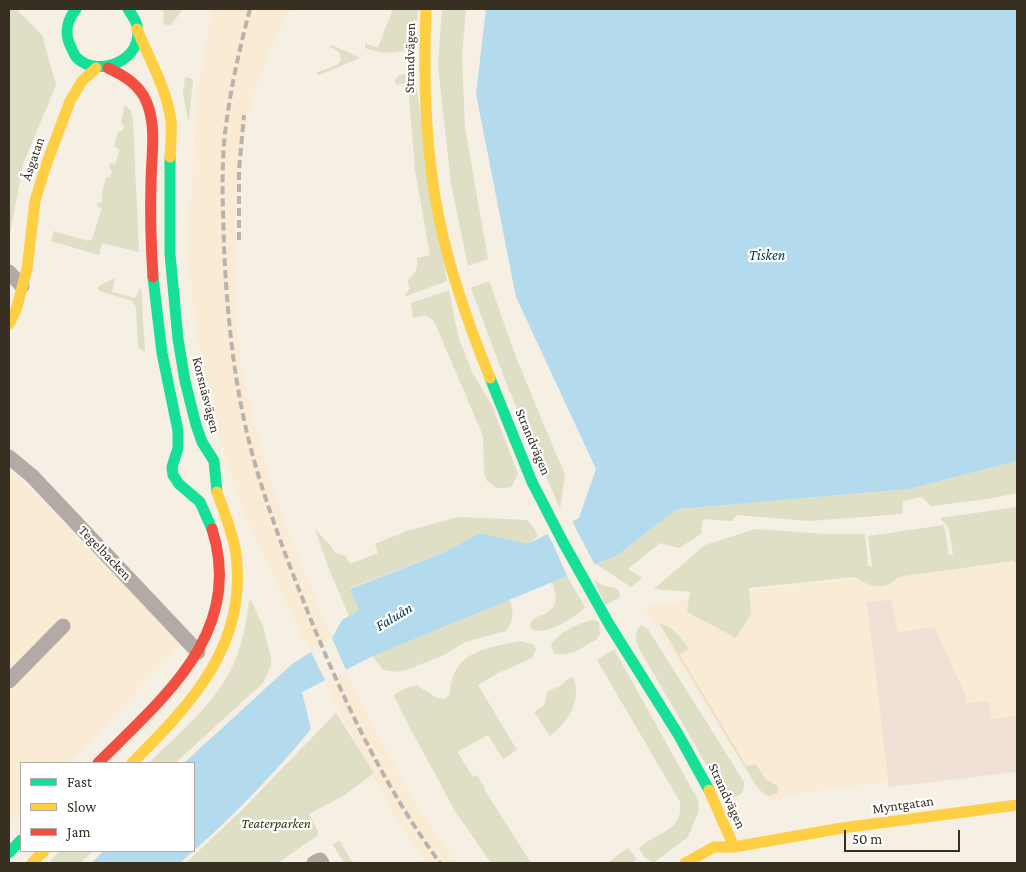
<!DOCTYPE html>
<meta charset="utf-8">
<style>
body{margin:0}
#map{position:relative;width:1026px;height:872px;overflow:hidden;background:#f5efe4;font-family:"Crimson Pro",serif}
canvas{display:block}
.frame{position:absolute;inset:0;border:10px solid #372f22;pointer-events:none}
.legend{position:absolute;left:20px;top:762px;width:175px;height:90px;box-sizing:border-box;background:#fff;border:1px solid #afaca7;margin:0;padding:6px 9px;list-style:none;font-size:15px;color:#372f22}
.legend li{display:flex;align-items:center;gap:10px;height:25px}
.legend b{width:25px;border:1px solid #afaca7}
.scale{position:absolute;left:844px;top:830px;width:116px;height:22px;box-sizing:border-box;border:2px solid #372f22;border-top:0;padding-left:6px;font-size:15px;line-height:18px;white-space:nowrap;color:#372f22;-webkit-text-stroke:4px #fff;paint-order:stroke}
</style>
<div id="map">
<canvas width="1026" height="872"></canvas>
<div class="frame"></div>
<ul class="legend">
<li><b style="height:6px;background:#16e098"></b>Fast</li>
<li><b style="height:6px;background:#ffcf43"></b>Slow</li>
<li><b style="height:6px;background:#f24e42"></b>Jam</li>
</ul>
<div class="scale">50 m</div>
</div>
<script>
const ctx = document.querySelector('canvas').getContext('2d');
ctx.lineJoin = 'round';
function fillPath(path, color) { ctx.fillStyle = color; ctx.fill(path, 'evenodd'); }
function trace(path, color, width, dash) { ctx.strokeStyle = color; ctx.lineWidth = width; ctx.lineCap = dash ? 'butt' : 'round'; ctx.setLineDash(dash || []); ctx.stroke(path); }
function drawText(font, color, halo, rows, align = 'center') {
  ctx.font = font + ' "Crimson Pro",serif'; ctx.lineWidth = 4.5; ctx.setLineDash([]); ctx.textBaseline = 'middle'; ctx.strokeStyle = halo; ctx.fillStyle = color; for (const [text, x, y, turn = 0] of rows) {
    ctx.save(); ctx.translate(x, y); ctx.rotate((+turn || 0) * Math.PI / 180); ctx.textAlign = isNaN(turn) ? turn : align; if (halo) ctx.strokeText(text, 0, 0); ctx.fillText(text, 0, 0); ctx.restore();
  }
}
const built = new Path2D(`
 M212 9H291L269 52 255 90 245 133 239 171 236 207 235 306 242 373 269 477 295 550 325 622 354 689 415 804 457 863H428L395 817 333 698 275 580 250 525 234 485 220 441 205 382 197 337 190 271 188 212 193 189 195 108Z
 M9 471 21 480 184 641 69 763H21V814L9 827Z
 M1017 563V768L977 770 793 794 777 802 767 798 760 793 644 607 750 590Z`);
const education = new Path2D(`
 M891 600 898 632 934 627 965 694 966 703 989 701 991 719 1016 716 1017 772 889 787 867 602Z`);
const green = new Path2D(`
 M9 9H16L42 35 56 85 23 164 9 240Z
 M161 9H183L170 26 166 25 163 22 164 12Z
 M393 9H418L415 45C404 55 380 54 365 48V43L375 47H378Z
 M442 9H466L462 55 465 128 488 259 468 266 451 184 438 66Z
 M332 45 360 58 319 75 316 73 337 65 341 60C341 52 336 48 328 47Z
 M407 73 412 75 416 85 447 281 404 297 410 288 407 280C416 275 418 268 417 258L430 255 415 170 408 83 396 85 395 80 398 76Z
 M185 77 193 79 189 122 183 95Z
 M125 105 131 111 133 122 139 252 102 243 99 255 51 241 54 231 88 241 92 239 102 208 97 206V203L102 202V192L106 178 109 177 112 172 109 166 110 163 115 164 120 150 114 146 118 132 122 131 124 126 121 122Z
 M115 278 112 292 135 298 141 286 145 352 138 347 136 307 132 301 100 291 98 289 99 286Z
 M489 281 517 360 565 475 560 509 507 385 471 288Z
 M449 290 458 336 472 372 492 406 518 474 511 487 505 488H497L487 481 484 472 483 436 434 321 426 315 413 318 411 303Z
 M1017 461V493L988 499 931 506 922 497 903 501 902 514 810 521 737 515 732 521 703 519 701 534 679 548 660 543 628 569 642 578 631 587 596 564 618 555 666 517 679 509 909 489Z
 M1017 507V564L1013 561 898 577C895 579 891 584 887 585 876 589 863 583 855 577L749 588 751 614 736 638 687 612 690 592 654 589 705 545 756 529 826 534H865L868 566H872L868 536 944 525 949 555 953 554 949 528 940 518Z
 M458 517 527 520 533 527 538 536 528 545 479 533 447 551 350 588 359 610 349 616 329 569 315 529 330 545 335 553 346 556 350 564 378 553 375 544 407 531Z
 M567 576 585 607C575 618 547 635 533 630L530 625 532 621C536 616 541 616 546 613 558 607 558 593 551 582Z
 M594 580 604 586 616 588 620 593 619 598 605 605Z
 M509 599C514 610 514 621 506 631L465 642 444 655 406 670 397 672 383 670 373 656Z
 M251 600 263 626 271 658V665L263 683 175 763H149C173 739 201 715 220 688 238 663 246 631 249 601Z
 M594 620 599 622 600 634 596 640C584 646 568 659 554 653L551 646C555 634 582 621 594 620Z
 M659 623C674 628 680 636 689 649L679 654 746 766 756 764 765 779 778 786V793L769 796 762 792 755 784Z
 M641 625 648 629 744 782C745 795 736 800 724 795L637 645C635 637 635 632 641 625Z
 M521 641 534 645 536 650 532 658 498 673 478 685 517 750 503 759 488 735 457 752 473 777 477 775 485 788 484 789 531 863H491L455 811 401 711 394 695 404 689 416 685 437 698 445 699 450 694C452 651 486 648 521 641Z
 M614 649 698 800 699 810 688 837 653 863 644 857 639 848C656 832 684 832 680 802L597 660Z
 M570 677 574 678C581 702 568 722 550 736L534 712 544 706 548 691 560 686Z
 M336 713 374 773 343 796 309 814 318 831V835L278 863H186L242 810Z
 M339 840 353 863H344L333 845Z
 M628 848 637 859 632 863H607Z
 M60 851H93L80 863H48Z`);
const water = new Path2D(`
 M486 9H1017V461L909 489 679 509 666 517 618 555 373 656 302 692 311 729C271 778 227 822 180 863H92L103 851H194V763H184L291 665 306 655 330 642 342 620 359 610 350 589 447 551 479 533 528 544 579 518 596 469 516 297 476 94Z`);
const pier = new Path2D(`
 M571 519 596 567 568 578 552 542 546 532Z
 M331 636 347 672 326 682 310 650 328 641Z`);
const street = new Path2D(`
 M9 272 22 286
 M9 457 32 476 198 652
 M9 681 63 626
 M314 863 320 860 322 863`);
const fast = new Path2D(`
 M76 9C68 19 64 32 70 45 72 49 74 55 77 58 99 79 145 59 137 26 136 20 131 14 128 9
 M170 157V254L178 339 185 381 196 425 202 442 214 461 217 492
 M153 277 162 353 178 431V448L172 467 173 475 179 484 200 502 212 529
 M490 378 532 482 563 542 609 624 678 734 709 790
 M9 853 21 840`);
const slow = new Path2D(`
 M426 9C423 79 425 149 439 218 450 273 469 326 490 378
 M137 29C149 59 167 89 171 121 172 133 171 145 170 157
 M9 324 16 310 27 269 35 201 45 168 70 101 82 81 96 68
 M132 763C191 704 248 645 236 554 233 533 224 512 217 492
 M709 790 734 847
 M32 863 44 851
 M685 863 714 847H734L842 828 1017 805`);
const jam = new Path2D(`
 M108 68C125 76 140 85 147 103 157 128 151 158 151 184 150 215 151 246 153 277
 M98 763C164 697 245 632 212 529`);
const rail = new Path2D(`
 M250 9C239 50 230 91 225 133 221 171 223 209 224 246 227 315 234 386 252 453 267 508 288 562 309 615 344 702 385 788 440 863
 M239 240V170L244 115`);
const streetNames = [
 ["Strandvägen",410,58,-89],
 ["Åsgatan",33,159,-71],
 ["Korsnäsvägen",206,395,76],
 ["Strandvägen",533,442,67],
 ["Tegelbacken",105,553,46],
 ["Strandvägen",727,796,65],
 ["Myntgatan",903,805,-8]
];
const parkNames = [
 ["Teaterparken",276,824]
];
const waterNames = [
 ["Tisken",767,255],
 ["Faluån",394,617,-31]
];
fillPath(built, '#f9ebd4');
fillPath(education, '#f0e1d6');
fillPath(green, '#dedfc5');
fillPath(water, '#b3daed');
fillPath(pier, '#f5efe4');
trace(street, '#b3aaa7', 15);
trace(fast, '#16e098', 11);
trace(slow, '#ffcf43', 11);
trace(jam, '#f24e42', 11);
trace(rail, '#b9b3ad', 4, [8, 4]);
drawText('14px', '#372f22', '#fff', streetNames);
drawText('italic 14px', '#31360b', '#fff', parkNames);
drawText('italic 15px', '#013449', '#fff', waterNames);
</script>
